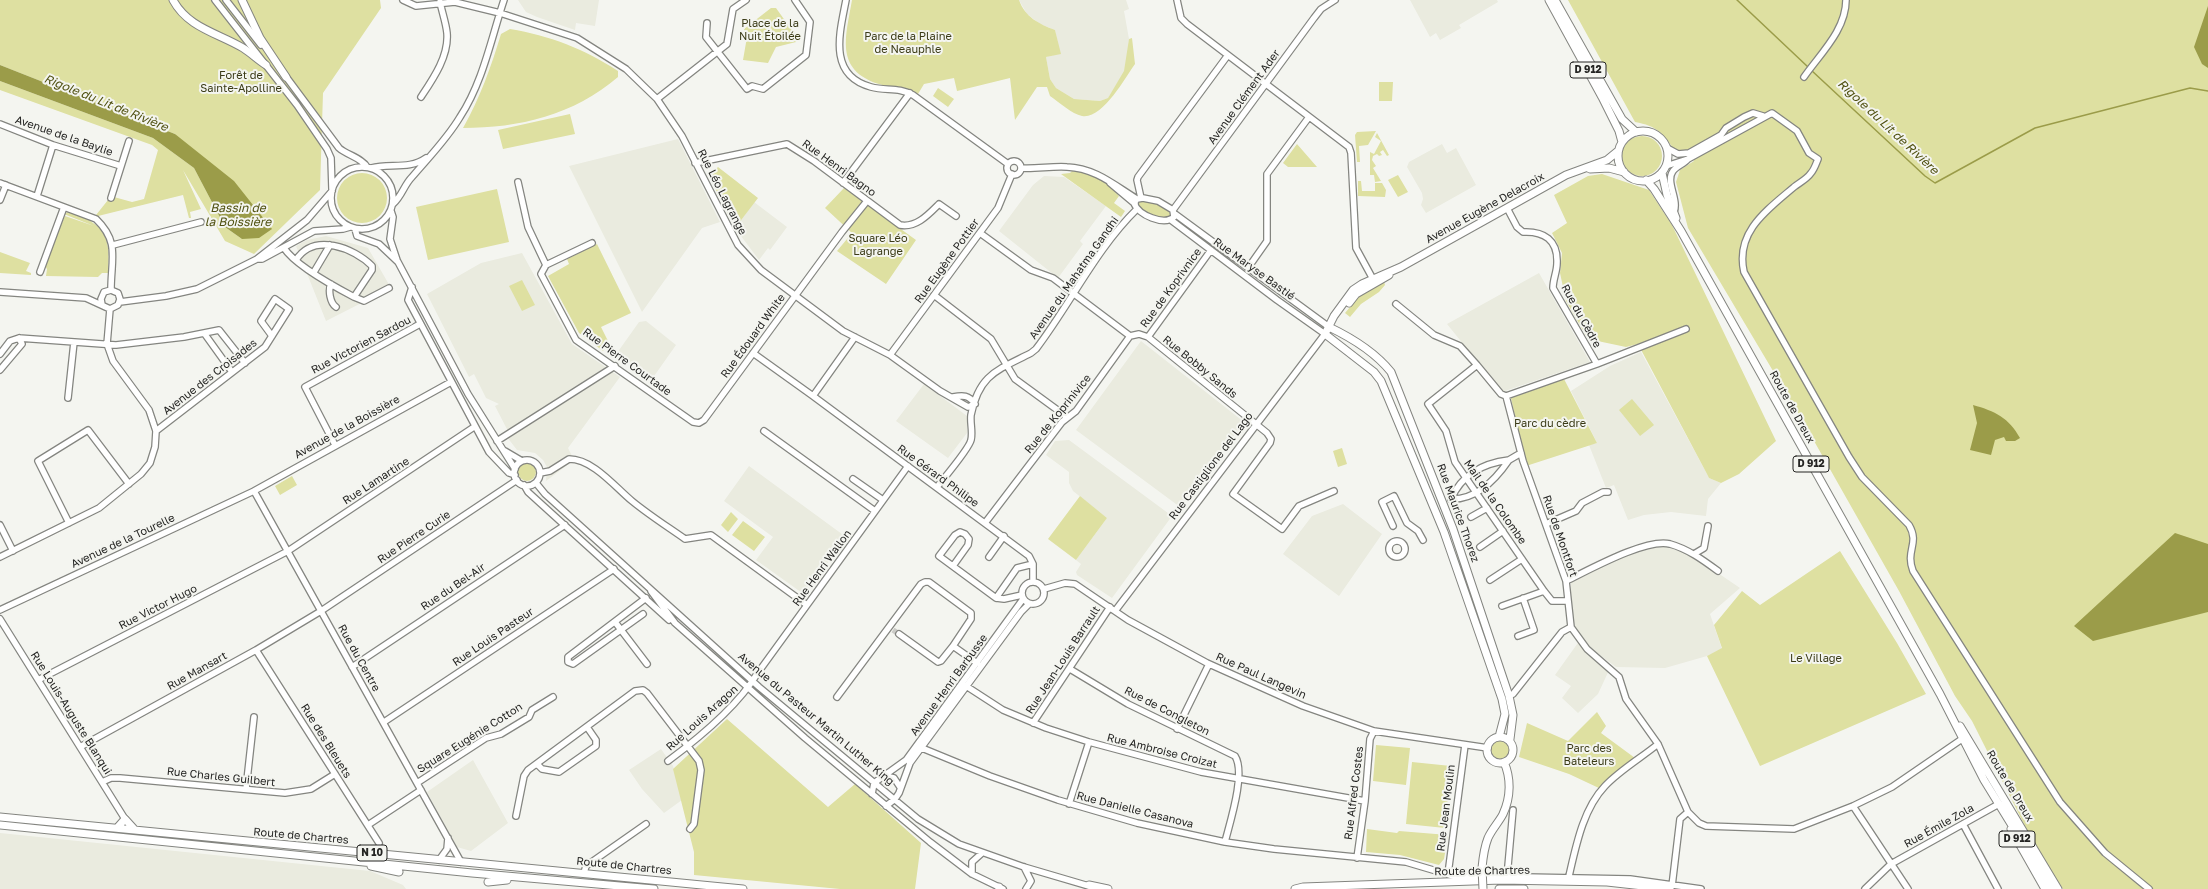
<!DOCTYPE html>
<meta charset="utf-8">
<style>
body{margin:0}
canvas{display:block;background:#f4f5f0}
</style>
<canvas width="2208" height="889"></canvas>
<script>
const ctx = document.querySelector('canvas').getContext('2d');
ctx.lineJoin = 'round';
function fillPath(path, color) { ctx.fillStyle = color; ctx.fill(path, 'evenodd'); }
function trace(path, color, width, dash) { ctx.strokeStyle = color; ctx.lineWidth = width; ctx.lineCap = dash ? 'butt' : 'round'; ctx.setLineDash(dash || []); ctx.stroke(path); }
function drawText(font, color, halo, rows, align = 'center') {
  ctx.font = font + ' "Golos Text",sans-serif'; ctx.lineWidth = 4; ctx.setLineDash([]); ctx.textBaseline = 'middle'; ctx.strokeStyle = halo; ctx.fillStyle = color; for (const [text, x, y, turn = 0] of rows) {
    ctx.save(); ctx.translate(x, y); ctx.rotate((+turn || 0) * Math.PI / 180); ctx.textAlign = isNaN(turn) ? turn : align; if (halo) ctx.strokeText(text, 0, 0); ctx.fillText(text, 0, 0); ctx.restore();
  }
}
const built = new Path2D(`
 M518 0H599L595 26 576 23 575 30 537 17 526 12Z
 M1019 0H1126L1129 9 1124 11 1129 39 1128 56 1125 71 1108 98 1100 101 1074 99 1056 88 1050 79 1046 57 1060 53 1055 30 1040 24 1027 14Z
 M1410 0H1497L1498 2 1459 25 1461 28 1440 40 1436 33 1430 37Z
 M678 139 720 222 702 228 642 312 569 166Z
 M1442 144 1447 153 1456 148 1476 185 1426 213 1421 205 1423 199 1422 193 1407 167 1409 162Z
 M1044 176 1064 177 1106 206 1080 241 1083 244 1058 278 999 231 1033 185Z
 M754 202 787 227 770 250 768 248 759 260 735 228Z
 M326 236 368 248 391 288 326 321 296 246 307 240Z
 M522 253 572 344 620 377 568 448 574 460 546 481 547 467 543 460 535 453 517 450 507 437 510 435 495 406 499 404 486 398 474 374 469 377 427 294 481 263Z
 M1539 273 1590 362 1502 392 1447 324Z
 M646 321 676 345 652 379 617 353 639 322Z
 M1141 341 1244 422 1180 507 1076 430Z
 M1641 352 1707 474 1709 478 1721 483 1708 499 1706 516 1671 512 1644 515 1628 520 1614 485 1606 488 1589 445 1597 443 1571 391 1610 366Z
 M924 384 967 416V433L948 458 896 421Z
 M1069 440 1172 516 1112 598 1077 575 1076 572 1081 564 1076 560 1107 518 1073 491 1069 483V472L1046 455 1055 441Z
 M749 466 846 537 805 595 756 560 773 537 724 501Z
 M1343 504 1382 534 1339 596 1283 554 1312 516Z
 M1663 546 1690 554 1740 588 1710 614 1722 649 1707 656 1665 668 1616 667 1589 647 1575 627 1571 607V582L1637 550Z
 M1580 640 1610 668 1598 694 1578 713 1562 698 1571 686 1555 675Z
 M661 749 673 766 682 800 664 813 642 789 629 770Z
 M473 760 508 823 471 851 457 847 427 792Z
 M0 833 370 871 403 885 406 889H0Z`);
const green = new Path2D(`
 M0 0H380L381 8 323 93 320 190 254 254 225 241 183 170 201 209 190 212 191 218H189L183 195 98 216 96 215 108 200 114 197 132 202 144 199 158 150 152 145 0 90V81L153 138 194 168 225 227 242 239 175 134 0 65Z
 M852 0H1019C1025 17 1039 24 1055 30L1061 54 1046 57 1050 79 1056 88 1074 99 1100 101 1108 98 1124 71 1129 39 1132 38 1135 64C1125 78 1102 120 1082 116 1072 114 1059 102 1050 96L1047 87H1037L1015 120 1010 78 957 91 954 78 924 84 918 94C902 84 894 89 879 84 834 70 846 36 852 0Z
 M1568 0H2208V889H2063L2034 844 1972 721 1955 696 1899 591 1801 418 1688 228 1676 182 1680 170 1694 161 1690 151H1675C1663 133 1657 126 1635 122Z
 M771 8H776L796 36V42L776 47 768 63 743 60 747 37 744 29Z
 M510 29C550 36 583 48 618 71V77C574 115 519 128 463 128 480 98 491 67 501 34Z
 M1379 82H1393L1392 101H1379Z
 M938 88 954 99 948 107 933 96Z
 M570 114 575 134 503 149 498 130Z
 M1376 131 1368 145 1359 146 1360 162H1357L1355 135 1357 132Z
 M1377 133 1389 155 1387 156 1383 150 1380 152 1382 155 1379 156 1377 154 1373 156 1372 160 1376 166 1373 168 1381 181 1375 182 1374 175H1370V152L1374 154 1381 141 1375 137Z
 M1622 156a20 20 0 1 1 40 0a20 20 0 1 1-40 0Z
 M1297 144 1317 167H1288L1283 163Z
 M718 167 758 198 735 228 709 176Z
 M1072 171 1090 174 1099 179 1110 186 1119 196 1114 203 1125 211 1121 217 1061 174 1070 173Z
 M337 198a25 25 0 1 1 50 0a25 25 0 1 1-50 0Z
 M1602 174 1649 190 1672 225 1776 441 1739 474 1721 483 1709 478 1707 474 1638 344 1626 347 1588 339 1566 301 1560 273 1562 253 1552 233 1567 223 1554 195 1588 176Z
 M1398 175 1408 192 1398 197 1388 180Z
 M1358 181H1361L1362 191H1375V183H1382L1386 190 1385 197 1358 196Z
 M844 188 916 240 886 284 837 251 852 233 825 208Z
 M497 189 509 242 428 260 416 207Z
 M1144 200C1154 202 1167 205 1171 215 1162 221 1144 214 1138 205L1140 201Z
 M70 211C105 225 111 236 108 273H102L98 277 46 276 47 269 44 265 65 216 94 226 64 214Z
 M597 244 631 313 601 327 609 343 603 351 579 333 548 276 569 264 567 259Z
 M0 252 30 263 26 271 31 273V275L0 273Z
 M522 280 535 305 522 311 509 286Z
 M1384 281 1385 285 1379 292 1361 304 1350 317 1345 313 1360 295Z
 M1564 379 1597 443 1526 466 1511 398Z
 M1632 399 1654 425 1640 436 1619 410Z
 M1342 448 1347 464 1338 467 1333 451Z
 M518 472a9 9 0 1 1 18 0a9 9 0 1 1-18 0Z
 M292 476 297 485 280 495 275 486Z
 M1080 496 1107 518 1076 560 1048 539Z
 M731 512 738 519 728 532 721 525Z
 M743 521 765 537 754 551 732 535Z
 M1840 551 1897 643 1926 694 1760 766 1707 656 1722 648 1714 625 1742 591 1760 605Z
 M1597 712 1606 726 1601 733 1635 758 1601 789 1569 774 1519 757 1527 723 1568 741Z
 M727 719 828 807 855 784 921 843 915 889H840L694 875V852L673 769Z
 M1491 750a9 9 0 1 1 18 0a9 9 0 1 1-18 0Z
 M1376 745 1410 748 1406 785 1373 781Z
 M1412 762 1451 766 1445 828 1406 824Z
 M1367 829 1397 833 1399 831 1448 835 1444 859 1439 865 1400 855 1366 852Z`);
const water = new Path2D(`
 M2208 6V68L2202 64 2194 47Z
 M0 65 175 134 234 181 272 229 259 238 242 239 225 227 194 168 153 138 0 81Z
 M1973 405C1995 411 2009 418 2020 438L2015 441H2006L2004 437 1995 440 1991 455 1970 450 1977 423Z
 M2175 533 2208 544V612L2093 641 2074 626Z`);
const stream = new Path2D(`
 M1737 0 1808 67
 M1811 70 1925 176 1935 183 2035 128 2190 88 2208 91`);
const minorTunnel = new Path2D(`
 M893 630 899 634`);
const minor = new Path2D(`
 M215 0 297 105 327 149 331 158 332 189
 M226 0 261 45
 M403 0 416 6 455 2 500 13 577 38 626 69 657 99 682 136 738 245 761 270 843 331 890 355 940 391 968 407 975 404
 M846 0C840 32 827 75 871 87 886 91 899 87 913 95L1008 164
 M1177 0 1181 18 1187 24 1349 147 1351 153 1356 248 1374 281
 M707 23 706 37 747 89 752 86 763 89 806 55 810 22 795 0
 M284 74 339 148C347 155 362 158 367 167
 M1804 77C1820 54 1846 30 1846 0
 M421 97C433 79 449 56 447 33 446 23 442 12 440 2
 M657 99 727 44 733 9 746 0
 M0 124 53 145 121 166
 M1667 148 1678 154 1689 153 1721 135 1726 128 1744 117 1753 113 1763 116
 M1007 168a7 7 0 1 1 14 0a7 7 0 1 1-14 0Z
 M695 163 787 144 814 161 900 225C916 228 928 215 939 204L956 216
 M1666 166 1688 159 1772 113 1797 131 1809 153 1818 159C1816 164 1814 170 1811 173 1807 179 1799 183 1794 187 1767 210 1735 232 1744 272L1849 457 1862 477 1909 525C1920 544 1905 550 1913 571L2060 802 2105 853 2149 889
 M331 198a31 31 0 1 1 62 0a31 31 0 1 1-62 0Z
 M371 168C390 163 409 170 426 158
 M1021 168C1036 169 1052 166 1067 167 1095 168 1114 185 1137 199
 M518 182 528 227 546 265
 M0 183 96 219C120 242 111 259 111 290
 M843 183 910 93
 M1110 183 1135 204
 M37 196 53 145
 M111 198 129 141
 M1141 198 1137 180 1138 177 1228 55
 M1143 198 1158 201 1173 210 1174 217C1164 226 1138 215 1134 203L1137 199Z
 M0 200 6 185
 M393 204C402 196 404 185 412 177 429 157 447 139 460 117 483 82 491 39 504 0
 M1173 210 1314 18 1321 9 1335 0
 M391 211 393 217 390 239 397 260
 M1674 212C1679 199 1665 182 1673 171 1677 166 1684 164 1688 159
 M1175 214 1329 327
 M355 229 357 236 379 244 398 262 468 394 515 469
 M980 233 1031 270 1053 278 1130 336
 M592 243 546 265 541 274 576 340 693 422 699 423 704 420 842 232 867 201
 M113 245 201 222
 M284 248C295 265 335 287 354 297L372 270V266C354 248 314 232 296 260
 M257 259 307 220 332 191
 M1248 268 1267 241V174L1309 117
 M40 272 64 207
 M314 272 330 245
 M331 284C328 290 330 303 336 307
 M412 287 408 300 489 452 509 473 515 475
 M0 292 86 298 110 309 118 305 120 299 118 293 111 290 104 292 101 299 102 305
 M934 295 991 339 1015 379 1067 417
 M354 297 364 301 389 288
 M120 302 166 296 197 289 257 259H262L314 231 343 229 350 227
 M1396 304 1434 335 1460 346 1477 365
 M1130 336 1139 334 1148 337 1267 433 1271 439 1270 443 1233 494 1282 529 1299 506 1334 491
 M855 337 813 396 1029 556 1033 564V581
 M1148 337 1211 250
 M753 353 813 396
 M0 354 10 341 19 338 116 345 184 337 204 333
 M890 355 998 208 1012 174
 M1597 364 1686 329
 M0 370 22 344 19 338
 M232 372 204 333 219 330 245 363
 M1506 396 1523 461 1566 581 1571 627 1587 649 1619 677 1626 699 1658 744 1688 812 1699 823 1706 826 1794 829 1853 806 1892 787 1962 739
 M1506 396 1501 394 1477 365 1428 404 1446 431 1455 462 1544 591 1552 601H1567
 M1506 396 1597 364 1553 288C1553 279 1557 272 1557 263 1558 240 1544 231 1523 232L1517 227 1507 208
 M953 397C963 395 969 395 975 404
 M68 398 74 342
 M156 431 265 347 289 309 275 299 261 321 272 336
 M764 431 875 511
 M497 441 615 366
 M335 445 305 387 420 324
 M505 451 522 461
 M1509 460C1496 479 1477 500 1451 499 1462 474 1484 463 1509 460Z
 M1509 460 1521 453
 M514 473a13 13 0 1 1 26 0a13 13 0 1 1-26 0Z
 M540 473 550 471 569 459C593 459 615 487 632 501 649 515 668 527 685 539L711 535 807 605
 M853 479 883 500
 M536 483 545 494 759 687 918 819 959 844 1024 867 1092 887
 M524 485 528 492 669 620
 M937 487C944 478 969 449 971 440 973 432 970 423 971 415 979 374 998 370 1031 353L1036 349C1071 303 1096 249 1137 209
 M254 491 461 862
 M1471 517 1487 508
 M69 523 38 461 88 430 129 484
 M985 523 1062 422 1076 411 1130 336
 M1546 524 1576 511 1582 503 1603 492H1608
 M0 525 13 551
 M1393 526 1382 502 1394 496 1407 523 1418 531 1423 540
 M1389 549a8 8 0 1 1 16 0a8 8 0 1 1-16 0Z
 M1480 547 1503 531
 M1694 554 1704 548 1708 526
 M0 557 99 508 141 474 150 463 155 447 156 431 149 410 113 361 107 344 110 309
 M989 557 1004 536
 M953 566 968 545 969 539 965 534 960 532 955 535 939 556 996 598 1004 599 1022 595
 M1490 580 1522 559
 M1566 581C1589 570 1646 538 1670 544 1688 549 1703 560 1718 571
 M1022 593a11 11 0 1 1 22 0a11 11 0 1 1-22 0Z
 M1044 589 1065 583 1075 584 1128 620 1207 663 1303 706 1374 731 1488 748
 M651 591 675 623 805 738 930 842 972 874 1003 889
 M996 598 1017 568 1033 564
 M1502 606 1544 591
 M0 610 254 491 451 382
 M1115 611 1325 334 1277 300 1171 220
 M643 614 573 664 568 662V657L646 598
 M0 619 125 819
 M615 622 647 664
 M899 634 938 662 941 661 953 646
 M1518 636 1534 630 1523 598
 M256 650 379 843
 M352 667 565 525
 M1070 669 1128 704 1235 756C1246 773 1230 822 1225 842
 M38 680 288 551 474 427
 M966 686 1003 710 1046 728 1089 742 1201 772 1365 801
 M1509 696 1513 694 1562 632 1571 627
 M837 697 921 584 925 582H929L971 613V619L953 646 977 663
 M384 722 614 569
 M1033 723 1110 607
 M1177 729 1209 664
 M917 746 990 776 1058 800 1137 823 1225 842 1274 849 1406 862 1460 878 1473 876 1630 879 1701 889
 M80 747 256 650 321 611 517 480
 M668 761C699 738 737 707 757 674L908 466
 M537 764 542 769 559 772 596 746V740L587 727
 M885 776 894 778 900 787
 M102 782 111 778H120L285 793 311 789 335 774
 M417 783 486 738 501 734 529 717 532 710 553 697
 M246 789 254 717
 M872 794 874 783 906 760 1023 599
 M1069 804 1089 742
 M886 806 895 799 899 793 910 763 1021 612 1029 604
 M1853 806 1908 889
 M516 816 524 776 528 770 635 691 643 690 647 693 699 761 701 770 694 824 690 829
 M1963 824 1998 889
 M368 825 421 790
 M1357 858 1365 801 1370 739 1374 731
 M439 860 447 849 448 838
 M1024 867 1031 881 1026 889
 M584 873 586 866 646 824
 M972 874V862L982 853
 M1448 874 1465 745
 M1569 876C1576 846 1583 809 1605 786 1620 770 1641 758 1658 744
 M1507 877 1513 810
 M1672 886 1680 819 1688 812
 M1865 889 1891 864 1997 805`);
const major = new Path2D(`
 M173 0C188 28 218 33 243 48 251 53 258 60 266 65
 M242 0 260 38 286 77
 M1549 0 1602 97 1619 131 1622 142
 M1555 0 1622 119 1636 132
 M1618 156a25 25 0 1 1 50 0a25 25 0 1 1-50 0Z
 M1590 169 1609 168 1624 172
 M1662 173 1667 195 1676 218
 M1646 180 1654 189 1681 231 1940 694 1984 780 2051 889
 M1349 303 1356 294 1389 275
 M1329 327C1352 338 1375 352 1391 372L1453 529 1509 696 1513 715 1510 739
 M1960 726 2058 889
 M1499 737 1505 714 1502 699 1444 532 1381 381 1374 372 1325 334 1334 316 1353 290 1362 284 1401 267 1566 175 1607 160 1618 151
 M1487 750a13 13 0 1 1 26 0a13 13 0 1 1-26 0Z
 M0 817 743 889
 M0 825 472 873 654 889
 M117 828 125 819 135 830
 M2011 829 2045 889
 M371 866 399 872
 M1482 868C1483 857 1484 848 1488 838 1492 829 1499 822 1503 814 1511 797 1511 778 1504 762
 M488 882 507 880
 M1089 885 1108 889
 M999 887V889
 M1295 889 1303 887 1501 880 1607 882 1670 889
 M1499 889H1524`);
const majorBridge = new Path2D(`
 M1482 868 1483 889`);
const shields = [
 [1588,70,36],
 [1811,464,36],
 [2017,839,36],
 [372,853,30]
];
const shieldNames = [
 ["D 912",1588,70],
 ["D 912",1811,464],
 ["D 912",2017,839],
 ["N 10",372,853]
];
const parkNames = [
 ["Place de la",770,24],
 ["Nuit Étoilée",770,37],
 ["Parc de la Plaine",908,37],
 ["de Neauphle",908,50],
 ["Forêt de",241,76],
 ["Sainte-Apolline",241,89],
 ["Square Léo",878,239],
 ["Lagrange",878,252],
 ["Parc du cèdre",1550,424],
 ["Le Village",1816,659],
 ["Parc des",1589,749],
 ["Bateleurs",1589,762]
];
const streetNames = [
 ["Avenue Clément Ader",1244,97,-54],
 ["Avenue de la Baylie",64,136,19],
 ["Rue Henri Bagno",839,168,36],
 ["Rue Léo Lagrange",722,192,63],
 ["Avenue Eugène Delacroix",1485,208,-29],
 ["Rue Eugène Pottier",947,261,-54],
 ["Rue Maryse Bastié",1254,269,36],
 ["Avenue du Mahatma Gandhi",1074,278,-55],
 ["Rue de Koprivnice",1171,288,-54],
 ["Rue du Cèdre",1581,316,61],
 ["Rue Édouard White",753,336,-54],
 ["Rue Victorien Sardou",361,345,-28],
 ["Rue Pierre Courtade",627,362,36],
 ["Rue Bobby Sands",1200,367,39],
 ["Avenue des Croisades",210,377,-38],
 ["Route de Dreux",1792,407,61],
 ["Rue de Koprinivice",1058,414,-51],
 ["Avenue de la Boissière",347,427,-29],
 ["Rue Castiglione del Lago",1211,466,-53],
 ["Rue Gérard Philipe",938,476,36],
 ["Rue Lamartine",376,481,-33],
 ["Mail de la Colombe",1495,502,55],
 ["Rue Maurice Thorez",1458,513,70],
 ["Rue de Montfort",1560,536,71],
 ["Rue Pierre Curie",414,537,-34],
 ["Avenue de la Tourelle",123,541,-25],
 ["Rue Henri Wallon",822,568,-54],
 ["Rue du Bel-Air",453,587,-34],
 ["Rue Victor Hugo",158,607,-27],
 ["Rue Louis Pasteur",493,637,-34],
 ["Rue du Centre",359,658,61],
 ["Rue Jean-Louis Barrault",1063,660,-57],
 ["Rue Mansart",197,671,-29],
 ["Rue Paul Langevin",1261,676,24],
 ["Avenue Henri Barbusse",949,685,-54],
 ["Rue de Congleton",1167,711,27],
 ["Rue Louis-Auguste Blanqui",71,713,58],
 ["Rue Louis Aragon",702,718,-42],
 ["Avenue du Pasteur Martin Luther King",816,719,40],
 ["Square Eugénie Cotton",470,738,-32],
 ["Rue des Bleuets",326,741,58],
 ["Rue Ambroise Croizat",1162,751,14],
 ["Rue Charles Guilbert",221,777,6],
 ["Route de Dreux",2010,786,59],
 ["Rue Alfred Costes",1354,793,-83],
 ["Rue Jean Moulin",1446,808,-83],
 ["Rue Danielle Casanova",1135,810,14],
 ["Rue Émile Zola",1939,826,-29],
 ["Route de Chartres",301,836,5],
 ["Route de Chartres",624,866,6],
 ["Route de Chartres",1482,871,-1]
];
const waterNames = [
 ["Rigole du Lit de Rivière",106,103,22],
 ["Rigole du Lit de Rivière",1888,127,43],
 ["Bassin de",238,208],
 ["la Boissière",238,222]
];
fillPath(built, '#eaebdf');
fillPath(green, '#dee0a1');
fillPath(water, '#9b9c49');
trace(stream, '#9b9c49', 1.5);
trace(minorTunnel, '#cbcbc7', 5.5, [5.5, 3]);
trace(minor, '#848580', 8);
trace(major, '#848580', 9);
trace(minor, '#fff', 5.5);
trace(major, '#fff', 7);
trace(majorBridge, '#848580', 9, []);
trace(majorBridge, '#fff', 7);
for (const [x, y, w] of shields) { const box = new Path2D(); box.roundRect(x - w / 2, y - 8, w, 16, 3); ctx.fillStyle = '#f4f5f0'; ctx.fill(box); trace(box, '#252523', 1); }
drawText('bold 10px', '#252523', null, shieldNames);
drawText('11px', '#3b3b17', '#f4f5f0', parkNames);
drawText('11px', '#252523', '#f4f5f0', streetNames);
drawText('italic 12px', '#505111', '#f4f5f0', waterNames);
</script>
